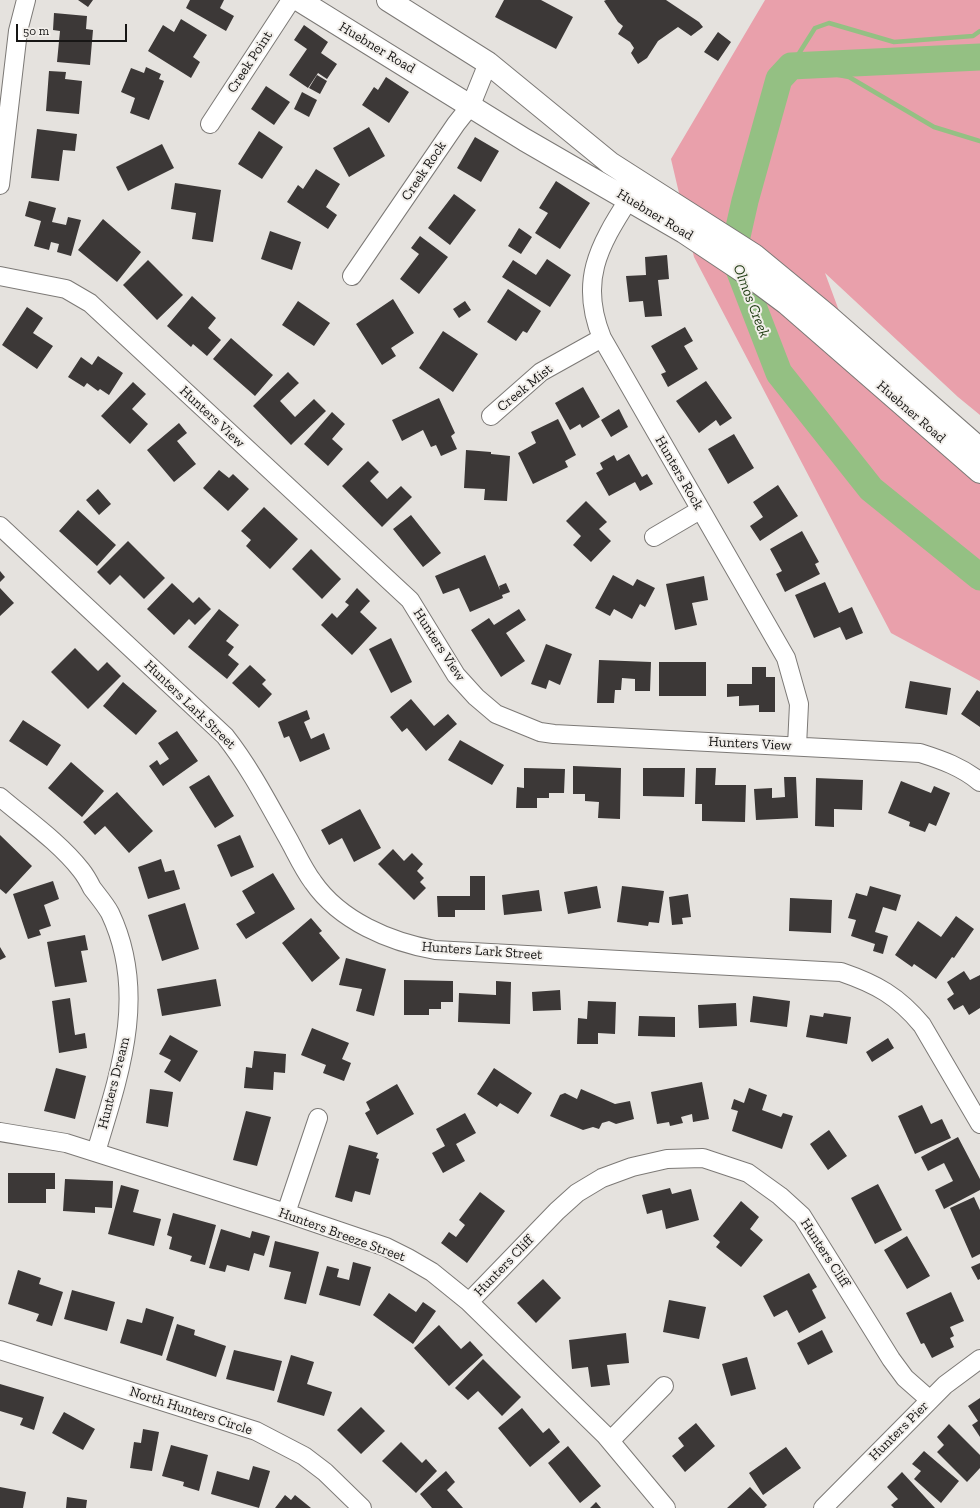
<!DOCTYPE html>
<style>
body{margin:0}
#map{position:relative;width:980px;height:1508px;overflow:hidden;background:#e5e2de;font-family:"Zilla Slab",serif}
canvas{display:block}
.scale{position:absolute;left:16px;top:24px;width:111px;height:18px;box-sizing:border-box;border:2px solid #171615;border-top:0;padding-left:5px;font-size:12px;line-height:14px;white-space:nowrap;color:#171615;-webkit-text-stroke:3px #f2efeb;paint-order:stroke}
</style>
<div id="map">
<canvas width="980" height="1508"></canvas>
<div class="scale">50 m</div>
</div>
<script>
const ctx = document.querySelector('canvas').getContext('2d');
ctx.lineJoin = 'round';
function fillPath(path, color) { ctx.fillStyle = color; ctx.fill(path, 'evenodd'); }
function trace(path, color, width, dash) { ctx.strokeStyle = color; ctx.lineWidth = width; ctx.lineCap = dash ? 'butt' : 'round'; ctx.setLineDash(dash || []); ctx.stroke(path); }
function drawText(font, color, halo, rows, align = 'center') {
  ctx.font = font + ' "Zilla Slab",serif'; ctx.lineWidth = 4; ctx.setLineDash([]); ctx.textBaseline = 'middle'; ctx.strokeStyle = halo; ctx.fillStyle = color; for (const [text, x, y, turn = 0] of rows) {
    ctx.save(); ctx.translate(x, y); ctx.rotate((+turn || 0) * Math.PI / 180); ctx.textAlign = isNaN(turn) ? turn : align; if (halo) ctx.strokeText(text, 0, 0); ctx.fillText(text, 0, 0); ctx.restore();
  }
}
const green = new Path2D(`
 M765 0H980V415L958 397 825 273 868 389 980 483V681L891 633 694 257 671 159Z`);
const stream = new Path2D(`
 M980 31 973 36 894 42 829 23 815 28 791 66 849 77 934 127 980 141`);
const river = new Path2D(`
 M980 57 791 66 779 79 745 201 733 254 779 373 871 489 980 577`);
const building = new Path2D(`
 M78 0H93L88 7Z
 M190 0H224L220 8 234 16 226 31 186 8Z
 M504 0H541L573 17 556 49 495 17Z
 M606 0H666L699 22 703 27 691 36 678 27 658 41 647 58 638 64 631 53 634 48 630 42 618 34 623 26 618 22 604 1Z
 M54 13 87 16 86 29 93 30 90 65 57 62 60 31 53 30Z
 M181 19 207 35 193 57 200 62 191 78 148 51 163 25 174 32Z
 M304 25 328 42 321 53 337 64 327 79 318 73 308 88 289 75 307 49 294 40Z
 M718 32 731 42 718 61 704 52Z
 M146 67 161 74 159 79 164 81 149 120 130 113 135 98 121 92 131 68 144 73Z
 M49 71 66 72 65 79 82 81 79 114 46 111Z
 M317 75 327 81 320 94 309 88Z
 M386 77 409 92 389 123 362 105 374 87 378 90Z
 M266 86 290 102 274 125 251 109Z
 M302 92 317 100 309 117 294 109Z
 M369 127 385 156 349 177 333 148Z
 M37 129 77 134 75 151 63 150 59 181 31 178Z
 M259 131 283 147 262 179 238 164Z
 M475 137 499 151 481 182 457 168Z
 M162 144 174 168 128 191 116 167Z
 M316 169 340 184 326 207 337 215 328 229 287 202 298 185 303 189Z
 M556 181 590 203 560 249 535 233 548 213 539 208Z
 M175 183 221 190 213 242 192 239 196 213 171 209Z
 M454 194 476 210 450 245 428 228Z
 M29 201 56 208 52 222 66 225 68 217 81 220 71 256 57 252 59 244 51 242 49 250 34 246 41 221 25 216Z
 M103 219 141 252 117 282 78 250Z
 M519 228 532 237 521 254 508 246Z
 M270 231 301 242 292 270 261 259Z
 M420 236 448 257 419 294 400 279 419 254 411 248Z
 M667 255 669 279 658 280 662 316 645 317 643 301 629 302 626 276 646 275 645 257Z
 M547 259 571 275 550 307 502 277 513 260 536 275Z
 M148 260 183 295 157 320 123 285Z
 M508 289 541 311 527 333 523 331 516 341 487 322Z
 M192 296 216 318 208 328 221 340 207 356 193 344 191 347 167 326Z
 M393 299 414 333 391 348 396 356 382 365 356 324Z
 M298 301 330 323 314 346 282 325Z
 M465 301 471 310 459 318 453 309Z
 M27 307 43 318 33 333 53 346 37 369 2 345Z
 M685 327 693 341 684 346 698 369 668 387 661 374 666 372 651 346Z
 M443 331 478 354 453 392 419 368Z
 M231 338 273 375 255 396 213 359Z
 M98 356 123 373 109 395 100 389 98 391 87 383 84 387 68 377 81 357 92 365Z
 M288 372 299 383 280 401 295 417 314 399 326 411 291 445 253 406Z
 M706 381 732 418 720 426 716 420 699 433 676 401Z
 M133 382 146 394 132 409 148 424 130 444 101 416Z
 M583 387 600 417 582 428 580 424 570 430 555 403Z
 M439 398 455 433 451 436 457 449 441 456 436 445 431 447 423 430 402 441 392 420Z
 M619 409 628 427 611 437 601 420Z
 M332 412 345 424 332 439 343 449 328 466 304 444Z
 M558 419 576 455 565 461 568 467 533 484 518 453 536 443 531 432Z
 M179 423 187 433 177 441 196 464 174 482 147 450Z
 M734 434 754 468 728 484 708 449Z
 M466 450 491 452V454L510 456 507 501 484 500 485 489 464 488Z
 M629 454 642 477 647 474 653 484 640 491 635 482 609 496 596 473 603 469 600 463 614 455 617 461Z
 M368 461 379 472 370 481 387 499 401 486 412 497 382 527 342 486Z
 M219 470 229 478 233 474 249 489 228 511 203 488Z
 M778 485 798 516 760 541 750 526 763 517 753 502Z
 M98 489 111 504 99 515 86 500Z
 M586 501 607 522 599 529 611 541 591 562 573 545 581 536 566 521Z
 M264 507 298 539 270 569 246 546 251 540 241 531Z
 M78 510 116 545 97 566 59 531Z
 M411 515 441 553 423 567 393 529Z
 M802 531 819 562 815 564 820 574 785 592 776 574 782 571 770 549Z
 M128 541 165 578 144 599 120 575 110 585 97 572Z
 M311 549 341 579 322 599 292 569Z
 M485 555 500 590 499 586 506 583 510 592 502 595 503 598 470 612 459 588 443 594 435 576Z
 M0 571 5 577 0 582Z
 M613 575 633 586 637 579 655 588 645 607 640 604 632 619 614 609 610 616 595 608Z
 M704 576 708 600 692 603 697 625 675 630 666 584Z
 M825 582 839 613 852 607 863 633 846 640 840 627 814 638 795 595Z
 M172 583 193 603 199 597 211 609 195 625 189 619 174 635 147 609Z
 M0 588 14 603 0 616Z
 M357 588 370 601 360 612 377 628 352 655 321 625 332 613 337 618 349 605 345 602Z
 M219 609 239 625 226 641 234 647 228 655 239 664 227 679 188 647Z
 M519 609 526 620 506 633 525 661 501 677 471 630 489 618 494 625Z
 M391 638 412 682 391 693 369 649Z
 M546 644 572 654 560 685 549 680 546 689 531 684Z
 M75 648 98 671 107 662 121 676 88 709 51 672Z
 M599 660 651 662 650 691H635V679L622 678 621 690H615L614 703H597Z
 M659 662H706V696H659Z
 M250 665 266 680 262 684 272 694 259 708 232 683Z
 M752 667H766V677H775V712H759V705L739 706V696L727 697V684H752Z
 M910 681 951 688 947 715 905 708Z
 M123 682 157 711 136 735 103 706Z
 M977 690 980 692V727L961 714Z
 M411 699 434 726 448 714 457 724 426 751 407 728 402 732 390 717Z
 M307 710 310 719 304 722 311 739 324 733 330 749 300 762 289 736 284 738 278 722Z
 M23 720 61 745 47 766 9 741Z
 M177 731 198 761 163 786 149 766 157 760 160 765 169 759 158 743Z
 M460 740 504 765 492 785 448 760Z
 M71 762 104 791 82 817 48 788Z
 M573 766 621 768 620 819 598 818 599 802 585 801V794H573Z
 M524 768 565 769 564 793H549V798H537V808H516L517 787 524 788Z
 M643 768H685L684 797 643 796Z
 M696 768H716L715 785H746L745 822 702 821V804H695Z
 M209 775 234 816 215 828 189 787Z
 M784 777H796L798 818 756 820 754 789 772 788V798L785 797Z
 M816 778 863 780 862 810 834 809V827L815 826Z
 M901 781 931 793 934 786 950 793 936 826 929 823 925 832 909 826 910 822 888 813Z
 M117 792 153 831 129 853 105 826 95 835 83 822Z
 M360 809 381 848 354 862 342 838 329 845 321 830Z
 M0 835 32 866 6 894 0 889Z
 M240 835 254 867 231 877 217 845Z
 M393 849 404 861 412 853 423 864 417 871 424 878 420 882 426 888 414 900 378 864Z
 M161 859 165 872 174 870 180 889 148 899 138 867Z
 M273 873 295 909 246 939 236 924 255 913 242 891Z
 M470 876H485V910H455V917H438L437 896H470Z
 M53 881 59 899 44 905 51 926 39 930 41 935 28 939 13 894Z
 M597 886 601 908 568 914 564 892Z
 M622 886 664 891 659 923 649 922 648 926 617 922Z
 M870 886 901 895 896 911 883 907 875 932 888 936 883 954 873 951 875 944 851 936 856 920 848 918 856 893 867 896Z
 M539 890 542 911 504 915 502 895Z
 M688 894 691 917 682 918 683 924 672 925 669 897Z
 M790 898 832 900 831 933 789 931Z
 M185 903 199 949 162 961 148 915Z
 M956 916 974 929 954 958 952 957 936 979 914 964 912 967 895 955 918 921 941 937Z
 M311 918 322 931 319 933 340 958 312 982 282 943Z
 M85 935 88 950 81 951 87 982 55 987 47 942Z
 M0 947 6 957 0 960Z
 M346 958 386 969 374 1016 356 1011 362 989 339 985Z
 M964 971 970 980 980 975V1008L969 1015 963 1005 954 1010 947 999 954 994 947 982Z
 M216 979 221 1006 162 1016 157 989Z
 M404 980 453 981V1002H441V1009H429V1015H404Z
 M496 981 511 982 510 1024 458 1022 459 993 496 995Z
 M560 990 561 1010 533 1011 532 992Z
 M753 996 790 1001 787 1027 750 1022Z
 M70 998 75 1035 85 1033 87 1048 59 1053 52 1001Z
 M588 1001 616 1002 615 1034 598 1033V1044H577L578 1018 587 1019Z
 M736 1003 737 1026 699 1028 698 1005Z
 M824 1013 851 1017 847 1044 806 1037 810 1015 823 1017Z
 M639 1016 675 1017V1037L638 1036Z
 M312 1028 349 1043 342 1059 351 1063 344 1081 323 1073 326 1065 301 1055Z
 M170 1035 198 1051 180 1082 164 1072 171 1060 159 1054Z
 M888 1038 894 1048 872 1062 866 1052Z
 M254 1051 286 1054 285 1073 274 1072 273 1090 244 1088 246 1067 252 1068Z
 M56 1068 86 1076 75 1119 44 1111Z
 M494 1068 532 1093 518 1114 500 1103 497 1107 477 1094Z
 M702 1082 709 1119 693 1122 692 1114 681 1117 683 1123 670 1126 669 1122 657 1124 651 1092Z
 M397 1084 414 1114 377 1135 365 1113 370 1110 366 1102Z
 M749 1088 767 1095 762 1110 781 1117 783 1113 793 1116 782 1149 732 1131 738 1111 731 1109 734 1099 744 1103Z
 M150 1089 173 1092 168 1127 146 1123Z
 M581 1089 615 1104 630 1101 634 1119 616 1124 609 1121 602 1123 599 1129 593 1127 583 1130 550 1116 560 1095 565 1093 577 1099Z
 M922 1105 931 1124 942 1119 951 1138 915 1154 898 1116Z
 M246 1111 271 1117 257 1166 233 1160Z
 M465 1113 476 1133 456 1144 465 1161 443 1173 432 1153 445 1146 436 1129Z
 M829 1130 847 1156 828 1170 810 1144Z
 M958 1137 980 1179V1190L944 1209 935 1190 953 1181 944 1163 928 1171 921 1157Z
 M349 1145 378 1153 376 1158 379 1159 370 1195 355 1191 352 1202 335 1197Z
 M8 1173H55V1189H46V1203H8Z
 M65 1179 113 1181 112 1208 95 1207V1213L63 1211Z
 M878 1184 902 1230 875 1244 851 1198Z
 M121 1185 139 1190 133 1212 161 1219 154 1246 108 1234Z
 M670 1188 672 1194 691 1189 699 1220 666 1229 662 1210 647 1214 642 1195Z
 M480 1192 505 1211 467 1263 441 1243 449 1232 456 1237 465 1225 459 1220Z
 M974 1197 980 1210V1254L972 1258 950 1208Z
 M741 1201 759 1217 750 1229 763 1240 741 1267 716 1247 720 1242 713 1236Z
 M173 1213 216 1225 205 1265 190 1261 192 1256 169 1249 172 1237 167 1235Z
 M221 1229 250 1238 252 1231 270 1236 264 1256 254 1253 249 1271 227 1265 225 1272 209 1268Z
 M907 1236 930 1276 907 1289 884 1250Z
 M275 1241 319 1252 306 1304 284 1299 291 1272 269 1267Z
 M353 1262 371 1267 360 1306 319 1295 327 1266 339 1269 337 1277 349 1280Z
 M980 1263V1279L978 1280 971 1267Z
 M18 1270 41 1278 39 1284 63 1292 52 1326 36 1321 39 1314 8 1304Z
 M809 1273 817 1287 812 1290 826 1318 799 1333 787 1310 774 1317 763 1296Z
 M543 1279 561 1298 536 1323 517 1303Z
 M72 1290 115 1302 107 1331 64 1319Z
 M951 1292 964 1321 950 1327 954 1336 950 1338 954 1347 932 1358 924 1343 921 1344 906 1313Z
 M389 1293 416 1312 423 1302 436 1311 413 1344 373 1315Z
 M669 1300 706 1307 699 1339 663 1332Z
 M146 1308 174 1317 162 1356 120 1343 127 1319 142 1323Z
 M177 1324 195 1330 194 1335 226 1346 216 1377 166 1360Z
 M439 1325 461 1349 470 1341 483 1355 449 1386 414 1348Z
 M822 1330 833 1352 808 1365 797 1343Z
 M626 1333 629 1363 607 1365 610 1385 591 1387 588 1367 572 1369 569 1340Z
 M234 1350 282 1361 274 1391 226 1379Z
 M291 1355 314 1362 307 1384 332 1392 324 1416 277 1402Z
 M747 1357 756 1389 731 1396 722 1364Z
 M483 1359 521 1397 502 1416 478 1391 468 1400 455 1388Z
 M0 1384 44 1397 34 1430 20 1425 23 1418 0 1411Z
 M980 1398V1437L972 1425 978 1421 968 1406Z
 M361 1407 385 1431 361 1454 337 1430Z
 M522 1408 543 1433 549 1428 560 1442 530 1467 498 1428Z
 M64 1412 95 1429 83 1450 52 1433Z
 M696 1423 715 1446 685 1472 672 1456 684 1446 678 1438Z
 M949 1424 980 1455V1468L967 1482 937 1452 944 1445 937 1437Z
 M143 1429 159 1432 152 1471 130 1468 134 1442 141 1443Z
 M401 1442 422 1463 426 1459 437 1471 416 1493 382 1461Z
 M171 1445 208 1455 199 1491 183 1486 184 1482 162 1476Z
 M568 1446 601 1486 580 1503 548 1463Z
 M786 1447 801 1468 763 1495 749 1473Z
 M924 1451 959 1481 941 1503 914 1479 921 1471 912 1464Z
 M253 1466 270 1471 259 1508 211 1494 217 1471 249 1480Z
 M446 1471 455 1482 447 1490 463 1508H432L420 1494Z
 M902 1472 935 1508H894L891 1505 898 1499 887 1487Z
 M0 1487 26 1492 23 1508H0Z
 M750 1487 767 1505 764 1508H727Z
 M285 1495 291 1500 295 1495 311 1508H275Z
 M67 1497 87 1500 86 1508H66Z
 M596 1502 601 1508H590Z`);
const street = new Path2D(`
 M210 124 291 0
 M0 185 18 31 26 0
 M629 199C598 247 579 282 602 338L786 658 799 704 797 746
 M0 276 66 289 90 303 410 600 456 675 476 697 496 714 540 732 554 734 920 753C942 760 962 767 980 782
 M352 276 456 124 471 105 488 63
 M491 416 541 372 602 338
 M0 526 225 736C251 769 269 805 290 842 297 855 304 870 313 882 340 921 390 942 435 950L841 972C876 984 898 996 922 1025L980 1124
 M654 537 700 510
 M0 797C27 820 59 842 81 870 85 875 89 882 92 888 98 896 105 904 110 913 148 993 120 1073 96 1152
 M0 1132 66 1143 286 1213 386 1247 408 1258 432 1272 469 1302 605 1435 666 1508
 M286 1213 318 1118
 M469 1302 557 1211 577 1193 602 1178 632 1167 667 1159 703 1158 748 1173 780 1196 802 1216 891 1359 905 1378 930 1400
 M0 1350 256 1431 304 1456 325 1472 362 1508
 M610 1441 664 1386
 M823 1508 945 1385 980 1359`);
const primary = new Path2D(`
 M299 0 525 140 684 232 747 274 786 303 980 472
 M388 0 488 63 610 163 754 255 828 316 980 449`);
const streetNames = [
 ["Huebner Road",377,48,31],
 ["Creek Point",250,62,-57],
 ["Creek Rock",424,171,-56],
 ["Huebner Road",655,215,31],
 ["Creek Mist",525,388,-39],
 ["Huebner Road",911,412,41],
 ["Hunters View",212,417,43],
 ["Hunters Rock",679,473,60],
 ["Hunters View",439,645,57],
 ["Hunters Lark Street",190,705,44],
 ["Hunters View",750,744,3],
 ["Hunters Lark Street",482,951,4],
 ["Hunters Dream",114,1083,-76],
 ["Hunters Breeze Street",342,1235,20],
 ["Hunters Cliff",825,1253,57],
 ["Hunters Cliff",504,1266,-46],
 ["North Hunters Circle",191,1411,18],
 ["Hunters Pier",899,1431,-45]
];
const waterNames = [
 ["Olmos Creek",751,301,69]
];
fillPath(green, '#e9a0ab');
trace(stream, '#94c083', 4.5);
trace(river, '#94c083', 27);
fillPath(building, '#3c3837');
trace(street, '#7c7976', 20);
trace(primary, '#7c7976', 24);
trace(street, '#fff', 18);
trace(primary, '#fff', 22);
drawText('14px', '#171615', '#f2efeb', streetNames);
drawText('italic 15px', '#1b380e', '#f2efeb', waterNames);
</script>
